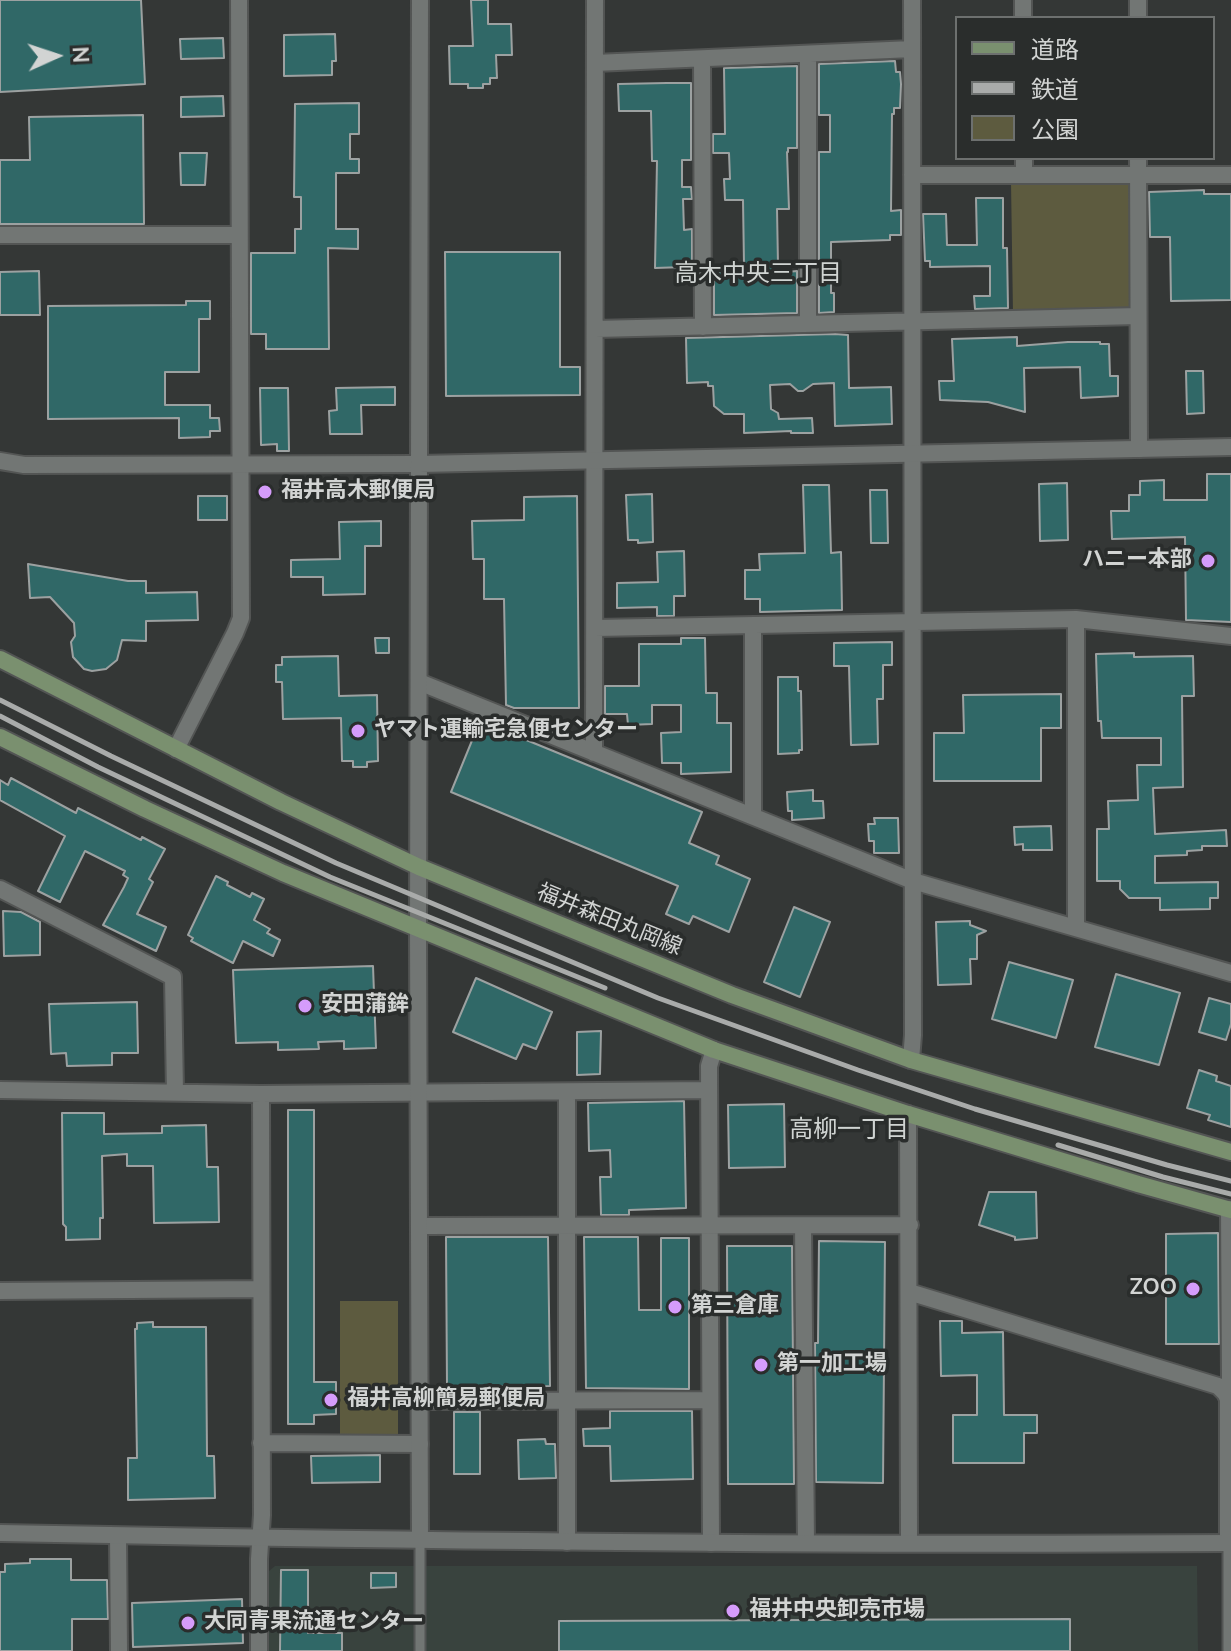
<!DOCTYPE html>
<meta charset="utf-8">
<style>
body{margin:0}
#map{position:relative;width:1231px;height:1651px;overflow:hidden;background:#343736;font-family:"Nunito Sans","Noto Sans JP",sans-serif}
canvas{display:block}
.legend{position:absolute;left:955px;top:16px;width:260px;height:144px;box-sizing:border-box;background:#2a2d2c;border:2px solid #6d706f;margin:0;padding:10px 14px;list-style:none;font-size:24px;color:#d2d4d3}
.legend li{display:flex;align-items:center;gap:16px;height:40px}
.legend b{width:40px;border:2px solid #6d706f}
.north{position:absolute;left:16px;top:16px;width:80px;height:80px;-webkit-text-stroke:6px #2a2d2c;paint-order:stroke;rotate:87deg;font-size:22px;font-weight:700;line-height:32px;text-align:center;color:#d2d4d3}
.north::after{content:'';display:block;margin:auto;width:28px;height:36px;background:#d2d4d3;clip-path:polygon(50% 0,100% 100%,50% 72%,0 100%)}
</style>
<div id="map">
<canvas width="1231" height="1651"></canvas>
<ul class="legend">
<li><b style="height:10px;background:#7a906f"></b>道路</li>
<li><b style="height:10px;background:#a9abaa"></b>鉄道</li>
<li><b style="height:22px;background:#5d5b3f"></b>公園</li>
</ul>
<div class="north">N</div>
</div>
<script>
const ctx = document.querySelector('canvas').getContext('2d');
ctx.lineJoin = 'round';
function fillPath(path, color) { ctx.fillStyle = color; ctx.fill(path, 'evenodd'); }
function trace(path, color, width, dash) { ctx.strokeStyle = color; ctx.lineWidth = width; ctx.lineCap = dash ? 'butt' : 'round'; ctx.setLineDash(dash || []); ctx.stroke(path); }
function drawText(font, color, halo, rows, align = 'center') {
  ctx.font = font + ' "Nunito Sans","Noto Sans JP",sans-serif'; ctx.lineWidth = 7; ctx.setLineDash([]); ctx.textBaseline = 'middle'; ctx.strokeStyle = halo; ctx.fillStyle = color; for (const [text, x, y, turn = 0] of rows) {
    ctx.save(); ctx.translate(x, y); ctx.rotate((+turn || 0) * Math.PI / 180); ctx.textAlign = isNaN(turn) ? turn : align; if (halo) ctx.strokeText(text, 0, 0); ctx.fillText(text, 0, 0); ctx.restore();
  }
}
const built = new Path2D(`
 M275 1566H1197L1198 1651H268L269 1571Z`);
const green = new Path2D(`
 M1130 181 1132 306 1127 311 1013 314 1011 182Z
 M340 1301H398V1435L393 1438H340Z`);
const building = new Path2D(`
 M0 0H141L145 84 0 92Z
 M471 0H488V24H511L512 55H496L497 78H490V84H483V88H468V84H450L449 46H473Z
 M335 34 336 61H332V75L284 76V35Z
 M223 38 224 58 181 59 180 39Z
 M895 61 896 72H900L901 84 900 108H894V114H892L891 211 901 210V235H890V240L831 242V293H834V312L819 313V152H830V115H819V64Z
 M797 66V148H788V152H787L789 209H777L778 265H787V272L797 271V313L714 315V272L728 271 731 270 730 265H744L743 200H725L724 179H730L729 153H713V134H725L724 68Z
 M667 83H691V160H682V187H691L692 199H683L684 230 692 229V262H684V267L655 268 657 161H652L651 111H619L618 84Z
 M223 96 224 116 181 117V97Z
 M359 103V134H350V159H359V173H336V229H358V249L328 248 329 349H266V334H251V253H295V229H301V197H294L295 104Z
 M143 115 144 224H0V160H30L29 117Z
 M180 153H207L205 185H181Z
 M1204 190V194H1231V300L1171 301 1170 237H1150L1149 192Z
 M976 198H1003V248H1007L1008 308 975 309 974 296H990V266L930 267V261H925L923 214H946L947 245H977Z
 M445 252H560V367H580V395L446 396Z
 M39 271 40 315H0V272Z
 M186 301H210V319H199V372H165V405H210V418H219L220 431H210V437L179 438V418L48 419V306L186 305Z
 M835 334 848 335 849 388 891 387 892 424 835 426 834 383 813 384 803 391H798L790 384 770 385 771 409 778 413 779 419 812 418 813 433H791V431L744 433V414H724L714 406 713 386H708V382L687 383 686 338Z
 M1017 337V346L1068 342H1100V344H1109L1110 376H1118V396L1081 398 1080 367 1024 368 1025 412 988 402 940 400 939 381H954L952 339Z
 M1186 371H1203L1204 413 1187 414Z
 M395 387V405H361L362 434H330L329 411 337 410 336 388Z
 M260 388H288L289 451H277V444L261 445Z
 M1207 474H1231V622L1186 620 1185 537 1112 539 1111 511H1129V495H1140V481L1164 480V500H1207Z
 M1067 483 1068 540 1040 541 1039 484Z
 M803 485H829L831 553 841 552 842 610 760 612V599H745V570H760L759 554 805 553Z
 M870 490H887L888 543H871Z
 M652 494 653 542 638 543V540H628L626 495Z
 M198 496H227V520H198Z
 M577 496 579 708H514L506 705 504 599H484V559H473L472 521 524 520V497Z
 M381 521V546H365V594L323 595V577H291V560L340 559 339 522Z
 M684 551 685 596H674V616H657V607L617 608V583L658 582 657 552Z
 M28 564 128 581H146V593L197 592 198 620 146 621V641L122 640 117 660 106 669 92 671 84 669 73 657 71 642 75 636 74 623 50 597 30 598Z
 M375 638H389V653H376Z
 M681 638H705L706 693H717V723H731V772L681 774V763H662L661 733 681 732V705H652V724L628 725 627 714H605V686H639V644H681Z
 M892 642V665H883V699H877L878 744 851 745 849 666H834V643Z
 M1134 653V657L1193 656 1194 696H1182L1183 787 1153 788 1155 834 1226 830 1227 846H1202V850L1187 851V855L1155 856V883L1218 882V898H1210V909L1160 910V898H1129L1120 889V881H1097V829H1109L1108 801 1138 800 1137 765H1161V738H1102L1101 721H1098L1096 654Z
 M338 656 339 696 377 695 378 761 367 762V767H353V761H342L341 718 283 719 282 682H276V665H282V657Z
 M778 677H798V691H801L802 750H799V753L778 754Z
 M1061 694V728H1041V781H934V733H964L963 695Z
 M480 721 702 812 689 843 719 856 716 864 750 879 729 932 693 916 689 924 666 914 678 886 451 792Z
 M11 778 76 813 78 808 141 840 142 837 165 849 149 879 153 882 137 914 166 927 156 951 103 925 124 887 128 878 123 875 125 871 85 851 60 902 38 891 65 836 0 800V780L8 785Z
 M813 790V801H823L824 818 792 820V811H788L787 792Z
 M874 818H898L899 853H874V841H869L868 824H875Z
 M1051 826 1052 850H1023V844L1015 845 1014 827Z
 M216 876 228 882 227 885 250 897 252 893 264 899 254 920 270 929 267 933 280 940 273 956 243 941 233 963 191 941 193 938 188 935Z
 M794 907 830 922 800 997 764 982Z
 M3 911 21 912 40 922V955L4 956Z
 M970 921V925L986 931 977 935V959H970L971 984 938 985 936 922Z
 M1009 962 1073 980 1056 1038 992 1019Z
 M373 966 376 1048 344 1049V1041L318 1042 319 1049 278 1050V1042L236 1043 233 970Z
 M1116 974 1180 993 1159 1065 1095 1047Z
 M476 978 552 1012 536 1049 523 1044 516 1059 453 1032Z
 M1209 998 1231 1004V1024L1226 1040 1199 1032Z
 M137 1002 138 1053H112V1065L67 1066 66 1053 51 1054 49 1004Z
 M601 1031 600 1074 577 1075V1032Z
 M1199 1070 1217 1076 1216 1081 1231 1086V1127L1208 1120 1210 1115 1187 1108Z
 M684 1101 686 1208 629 1210V1215H601L600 1177H611L610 1150 589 1151 588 1103Z
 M784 1104 785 1167 729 1168 728 1105Z
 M288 1110H314V1382H336V1414L314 1415V1424H288Z
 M62 1113H104V1134L162 1133V1126L206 1125 207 1167H218L219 1222 154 1223 153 1166H127V1154L102 1156 103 1218H100V1239L66 1240V1227L63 1224Z
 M989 1192H1036L1037 1238 1015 1240V1237L979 1225Z
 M1218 1233 1219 1344H1166V1234Z
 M446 1237H548L550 1386 447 1387Z
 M584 1237H638L639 1310H661V1238H689V1389L586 1388Z
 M819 1241 885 1242 883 1483 816 1482 815 1343H818Z
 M727 1246H792L794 1484H728Z
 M940 1321H962V1333L1003 1332 1004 1415H1037V1433H1024V1463H953V1415H977V1375L941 1376Z
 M153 1322V1327H206L207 1456H214L215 1498 128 1500V1458H137L135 1329H137V1323Z
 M610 1411H692L693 1479 611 1481 610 1446H584L583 1429 610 1428Z
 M454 1412H480V1474H454Z
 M545 1439 546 1444H555L556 1478 519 1479 518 1440Z
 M380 1455V1482L312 1483 311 1456Z
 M30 1559H71V1580H107L108 1619H72V1651H0V1572H5V1564L30 1563Z
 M281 1570H308V1633H342V1651H280Z
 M371 1573H396V1587L371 1588Z
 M242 1599 243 1643 133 1647 132 1603Z
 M1070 1619V1651H559V1621Z`);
const service = new Path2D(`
 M420 1651V1539
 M1228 1651V1543`);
const minor = new Path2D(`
 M1023 0V18
 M1138 18V0
 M808 54V324
 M702 59 703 327
 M595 63 912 49
 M1024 158V175
 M1138 158 1139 449
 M912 175H1231
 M0 235H239
 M595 329 1138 316
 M0 461 24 465 419 464
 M595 628 1076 619 1231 636
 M419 682 913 881 1231 973
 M176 749 235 633 241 618 239 0
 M594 753 595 0
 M753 815V625
 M0 889 173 977 175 1092
 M1076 928V619
 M911 1060 913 1035 912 0
 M0 1090 261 1094 709 1090
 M908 1114 909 1542
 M420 1226 910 1225
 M803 1226 806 1543
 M0 1291 261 1289
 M909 1292 1218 1386 1225 1393
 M420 1401 709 1400
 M261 1443 420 1444
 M118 1536 119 1651
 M567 1542V1092
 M711 1543 709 1066 714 1050
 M1228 1543V1399L1225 1393 1230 1380 1229 1209
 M259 1651V1559L262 1515 261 1094`);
const tertiary = new Path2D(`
 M420 0 418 928 420 1539
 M419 464 1231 447
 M0 1533C410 1541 821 1546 1231 1543`);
const secondary = new Path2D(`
 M0 659 281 802 419 867 732 995 911 1060 1231 1152
 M0 737 145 809 283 873 714 1050 908 1114 1138 1184 1231 1210`);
const rail = new Path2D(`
 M0 700 111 756 336 863 658 998 858 1070 975 1109 1167 1165 1231 1181
 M0 716 98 767 330 877 605 988
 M1058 1145 1163 1177 1231 1194`);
const markers = [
 [265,492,8,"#d59cfb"],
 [1208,561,8,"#d59cfb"],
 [358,731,8,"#d59cfb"],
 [305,1006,8,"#d59cfb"],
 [1193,1289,8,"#d59cfb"],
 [675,1307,8,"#d59cfb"],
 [761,1365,8,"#d59cfb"],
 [331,1400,8,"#d59cfb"],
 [733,1611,8,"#d59cfb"],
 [188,1623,8,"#d59cfb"]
];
const poiNames = [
 ["福井高木郵便局",281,492],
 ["ハニー本部",1192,561,"right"],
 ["ヤマト運輸宅急便センター",374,731],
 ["安田蒲鉾",321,1006],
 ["ZOO",1177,1289,"right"],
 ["第三倉庫",691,1307],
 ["第一加工場",777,1365],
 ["福井高柳簡易郵便局",347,1400],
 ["福井中央卸売市場",749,1611],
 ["大同青果流通センター",204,1623]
];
const streetNames = [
 ["福井森田丸岡線",609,921,22]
];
const neighbourhoodNames = [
 ["高木中央三丁目",758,275],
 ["高柳一丁目",849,1131]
];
fillPath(built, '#39433e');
fillPath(green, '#5d5b3f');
fillPath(building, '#306867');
trace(building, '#9ca1a1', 2);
trace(service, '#535554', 13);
trace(minor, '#535554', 20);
trace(tertiary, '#535554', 20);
trace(secondary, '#535554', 20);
trace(service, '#727674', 9);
trace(minor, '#727674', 16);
trace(tertiary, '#727674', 16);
trace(secondary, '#7a906f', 16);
trace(rail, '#a9abaa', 5);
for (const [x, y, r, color] of markers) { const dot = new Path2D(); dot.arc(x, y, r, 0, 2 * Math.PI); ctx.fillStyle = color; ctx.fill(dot); trace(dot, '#2a2d2c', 3); }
drawText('bold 22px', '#d2d4d3', '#2a2d2c', poiNames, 'left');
drawText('22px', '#d2d4d3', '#2a2d2c', streetNames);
drawText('24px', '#d0d4d2', '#2a2d2c', neighbourhoodNames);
</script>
